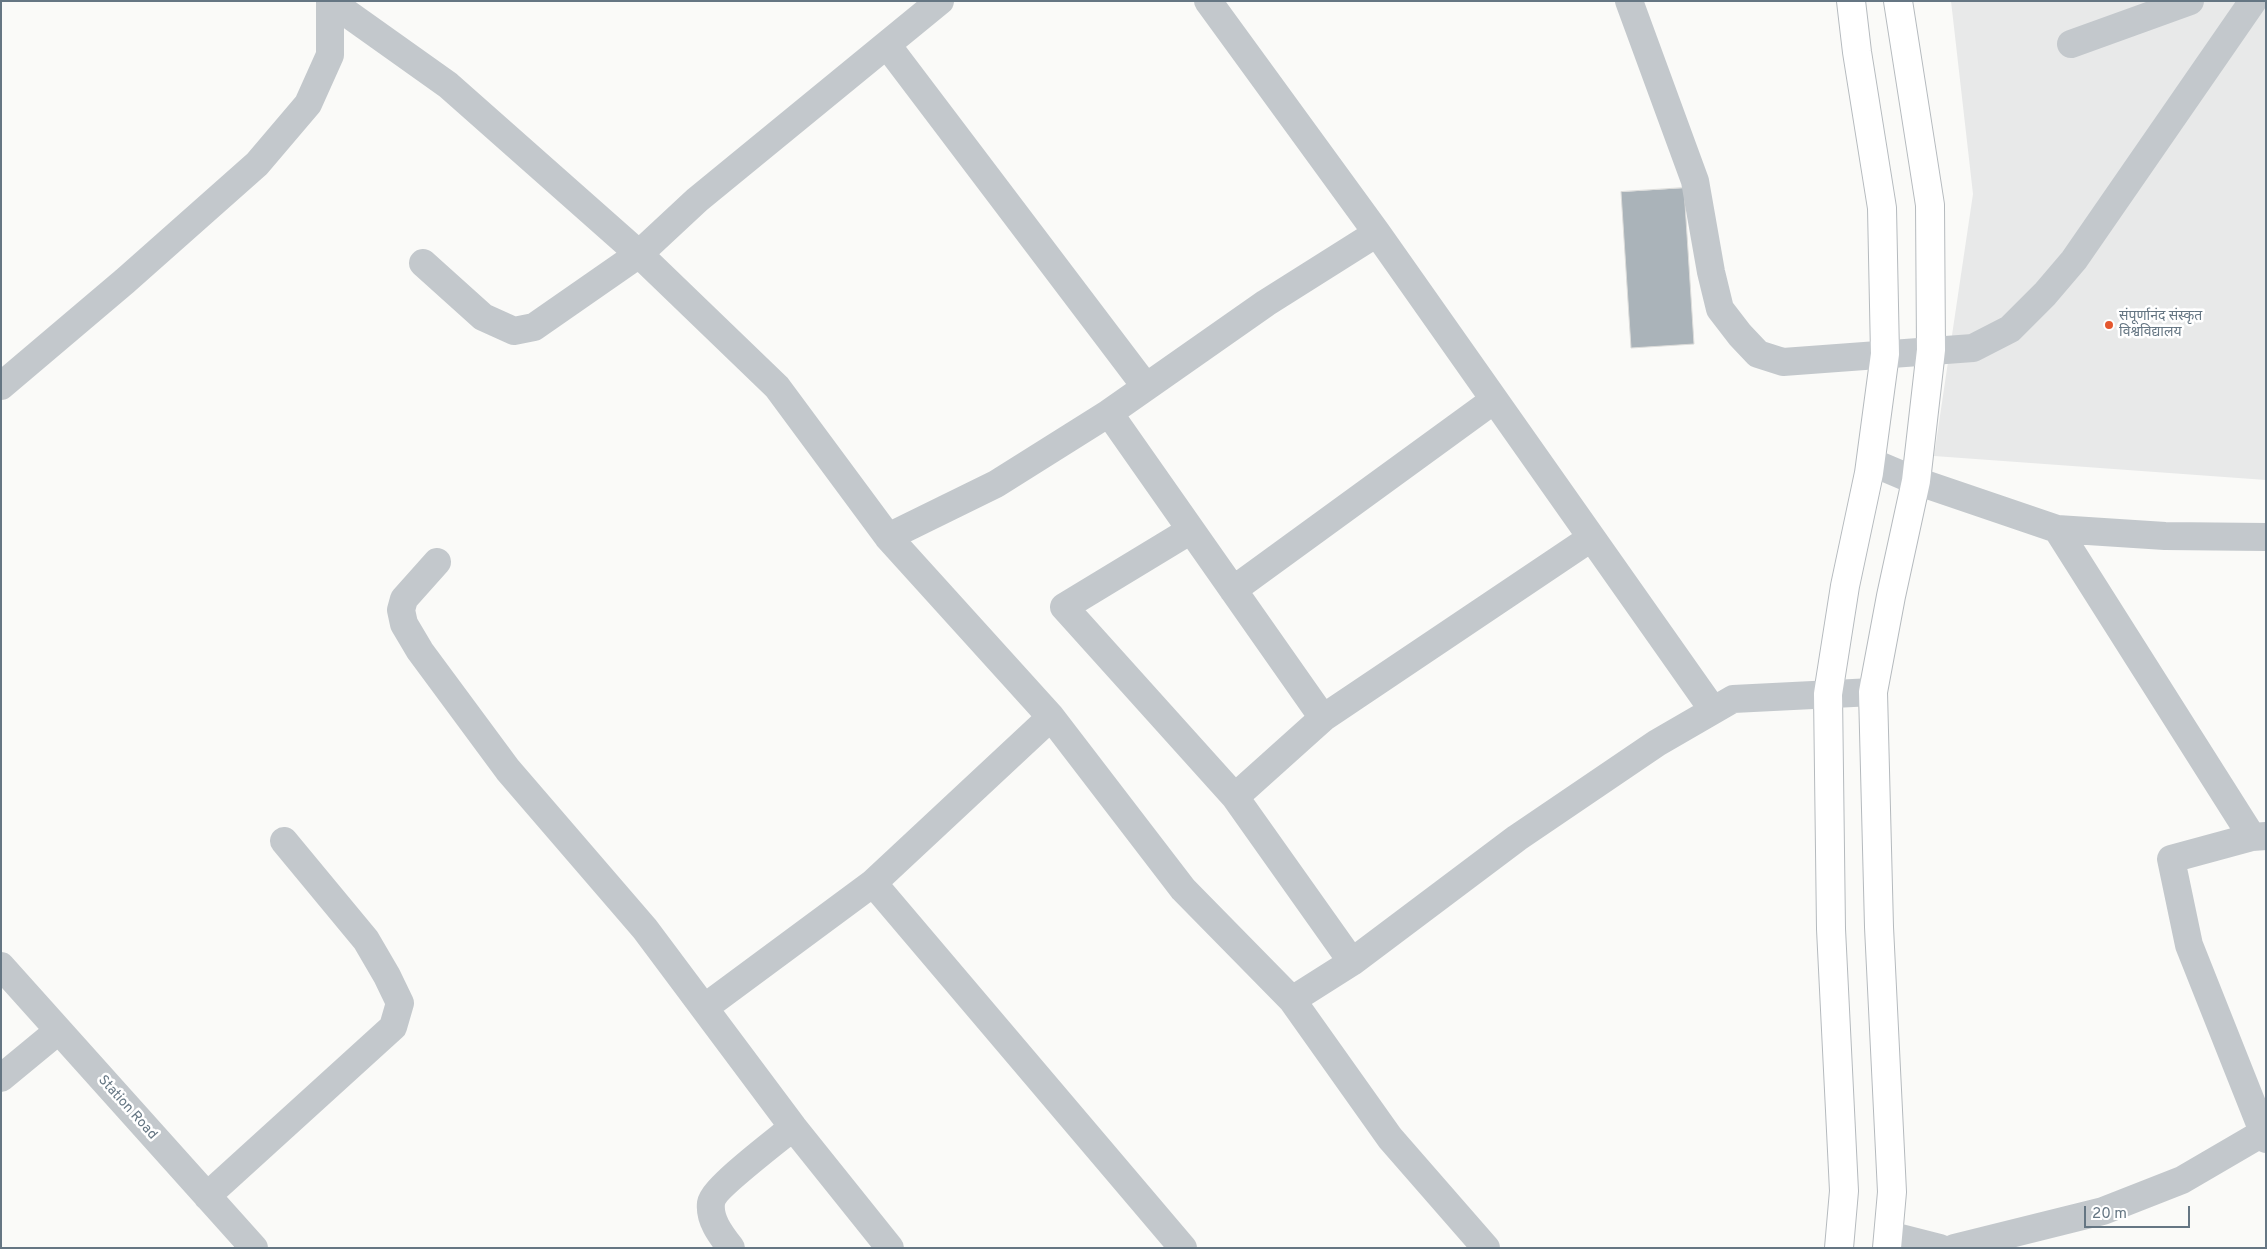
<!DOCTYPE html>
<meta charset="utf-8">
<style>
body{margin:0}
#map{position:relative;width:2267px;height:1249px;overflow:hidden;background:#fafaf8;font-family:Overpass,sans-serif}
canvas{display:block}
.frame{position:absolute;inset:0;border:2px solid #657683;pointer-events:none}
.scale{position:absolute;left:2084px;top:1206px;width:106px;height:22px;box-sizing:border-box;border:2px solid #657683;border-top:0;padding-left:6px;font-size:15px;line-height:18px;white-space:nowrap;color:#657683;-webkit-text-stroke:4px #fff;paint-order:stroke}
</style>
<div id="map">
<canvas width="2267" height="1249"></canvas>
<div class="frame"></div>
<div class="scale">20 m</div>
</div>
<script>
const ctx = document.querySelector('canvas').getContext('2d');
ctx.lineJoin = 'round';
function fillPath(path, color) { ctx.fillStyle = color; ctx.fill(path, 'evenodd'); }
function trace(path, color, width, dash) { ctx.strokeStyle = color; ctx.lineWidth = width; ctx.lineCap = dash ? 'butt' : 'round'; ctx.setLineDash(dash || []); ctx.stroke(path); }
function drawText(font, color, halo, rows, align = 'center') {
  ctx.font = font + ' Overpass,"Noto Sans Devanagari",sans-serif'; ctx.lineWidth = 5; ctx.setLineDash([]); ctx.textBaseline = 'middle'; ctx.strokeStyle = halo; ctx.fillStyle = color; for (const [text, x, y, turn = 0] of rows) {
    ctx.save(); ctx.translate(x, y); ctx.rotate((+turn || 0) * Math.PI / 180); ctx.textAlign = isNaN(turn) ? turn : align; if (halo) ctx.strokeText(text, 0, 0); ctx.fillText(text, 0, 0); ctx.restore();
  }
}
const built = new Path2D(`
 M1951 1H2266V480L1934 456 1973 194Z`);
const building = new Path2D(`
 M1684 188 1694 344 1631 348 1621 192Z`);
const minor = new Path2D(`
 M330 1 448 85 639 254 777 387 888 537 1051 717 1183 889 1292 1000 1390 1138 1486 1248
 M1208 1 1377 233 1713 710
 M1629 1 1695 181 1711 272 1720 309 1740 335 1758 354 1783 362 1973 348 2010 329 2045 294 2074 260 2253 1
 M2071 44 2190 1
 M887 45 1146 387
 M423 263 483 317 514 331 534 327 639 254 697 200 940 1
 M1 386 125 281 257 164 308 104 330 55V1
 M1109 413 1323 718
 M1871 462 1916 481 2057 529 2165 536 2266 537
 M2057 529 2252 837
 M1191 530 1064 607 1235 797 1352 962
 M888 537 996 484 1109 413 1266 303 1377 233
 M437 562 404 599 401 610 404 624 420 651 508 770 645 929 793 1127 890 1248
 M1233 590 1494 400
 M1235 797 1323 718 1591 538
 M2266 836 2252 837 2171 859 2189 945 2266 1139
 M873 883 1183 1248
 M1 966 254 1248
 M1292 1000 1352 962 1517 838 1657 743 1733 699 1873 692
 M704 1008 873 883 1051 717
 M1 1078 58 1031
 M207 1196 393 1027 400 1003 387 976 366 940 284 841
 M1889 1235 1940 1248
 M731 1248C721 1235 709 1220 711 1203 713 1188 779 1139 793 1127
 M1954 1248 2103 1211 2182 1180 2266 1131`);
const major = new Path2D(`
 M1839 1248 1844 1191 1831 929 1828 694 1845 586 1869 473 1885 354 1882 208 1857 52 1851 1
 M1887 1248 1892 1192 1879 927 1873 692 1891 596 1916 481 1931 350 1930 205 1898 1`);
const markers = [
 [2109,325,5,"#e4572e"]
];
const poiNames = [
 ["संपूर्णानंद संस्कृत",2119,317],
 ["विश्वविद्यालय",2119,333]
];
const streetNames = [
 ["Station Road",127,1108,48]
];
fillPath(built, '#e8e9e9');
fillPath(building, '#aab3b9');
trace(building, '#dcdcda', 1);
trace(major, '#b5babe', 30);
trace(minor, '#c3c8cc', 28);
trace(major, '#fff', 28);
for (const [x, y, r, color] of markers) { const dot = new Path2D(); dot.arc(x, y, r, 0, 2 * Math.PI); ctx.fillStyle = color; ctx.fill(dot); trace(dot, '#fff', 2); }
drawText('14px', '#657683', '#fff', poiNames, 'left');
drawText('14px', '#657683', '#fff', streetNames);
</script>
